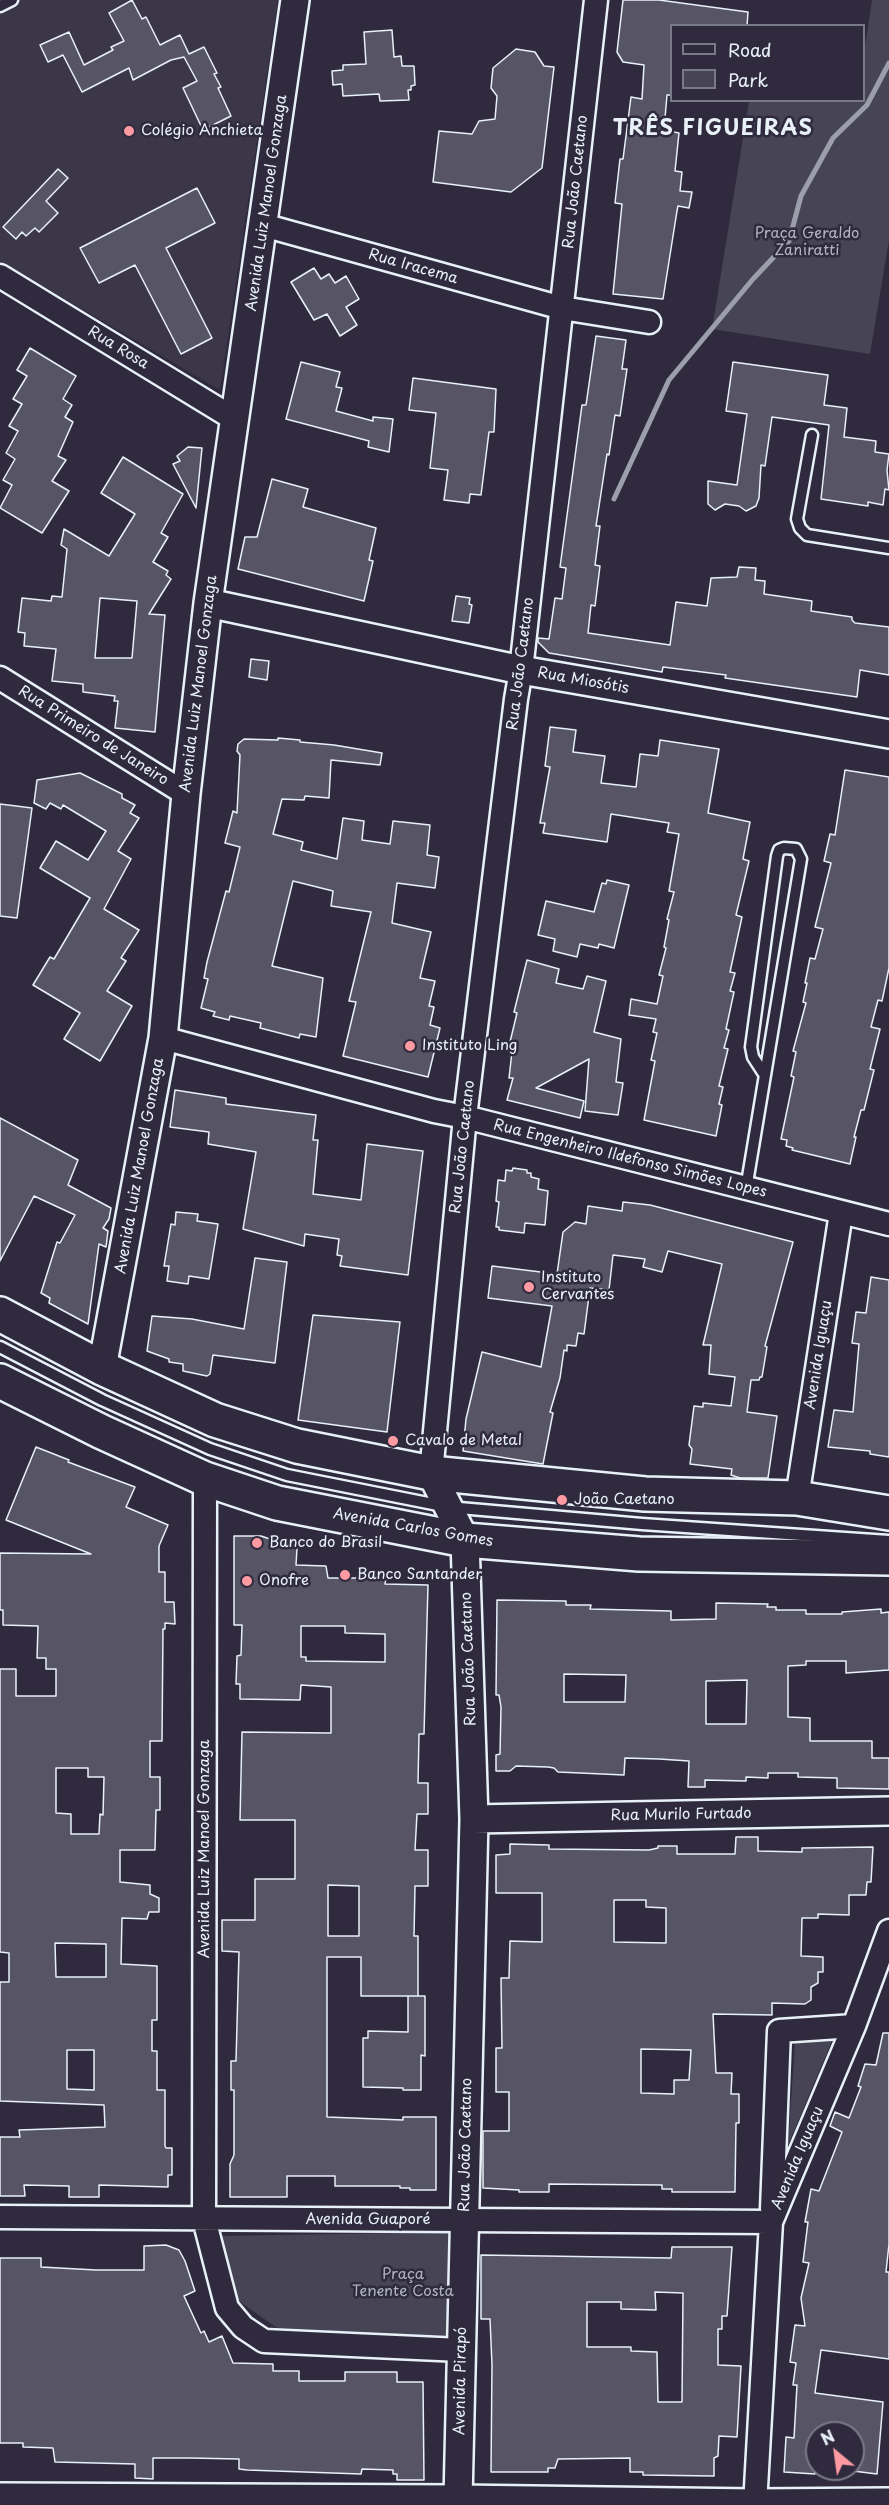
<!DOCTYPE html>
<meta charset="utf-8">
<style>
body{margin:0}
#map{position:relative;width:889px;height:2505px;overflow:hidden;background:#2f2a3d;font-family:"Playpen Sans",sans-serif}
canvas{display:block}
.legend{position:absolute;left:670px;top:24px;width:195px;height:78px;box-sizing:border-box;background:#2f2a3d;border:2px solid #797a88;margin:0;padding:8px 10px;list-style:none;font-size:18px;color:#e8f1f8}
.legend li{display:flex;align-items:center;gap:12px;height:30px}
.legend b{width:30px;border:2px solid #797a88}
.north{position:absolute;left:805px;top:2421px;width:60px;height:60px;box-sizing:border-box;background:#2f2a3d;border:2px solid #797a88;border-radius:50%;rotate:331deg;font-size:16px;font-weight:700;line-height:24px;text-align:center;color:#e8f1f8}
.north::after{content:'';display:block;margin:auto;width:21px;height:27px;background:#ff9aa2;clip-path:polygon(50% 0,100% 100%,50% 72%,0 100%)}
</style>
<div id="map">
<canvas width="889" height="2505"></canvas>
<ul class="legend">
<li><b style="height:8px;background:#2f2a3d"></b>Road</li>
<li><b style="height:16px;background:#464455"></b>Park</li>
</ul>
<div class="north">N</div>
</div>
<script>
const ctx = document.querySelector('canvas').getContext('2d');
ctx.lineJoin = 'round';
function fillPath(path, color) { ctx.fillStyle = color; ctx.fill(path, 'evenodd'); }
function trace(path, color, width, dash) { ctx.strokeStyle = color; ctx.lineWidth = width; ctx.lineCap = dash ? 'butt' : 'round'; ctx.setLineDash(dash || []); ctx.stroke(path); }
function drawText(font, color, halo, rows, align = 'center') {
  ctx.font = font + ' "Playpen Sans",sans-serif'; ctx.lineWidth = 5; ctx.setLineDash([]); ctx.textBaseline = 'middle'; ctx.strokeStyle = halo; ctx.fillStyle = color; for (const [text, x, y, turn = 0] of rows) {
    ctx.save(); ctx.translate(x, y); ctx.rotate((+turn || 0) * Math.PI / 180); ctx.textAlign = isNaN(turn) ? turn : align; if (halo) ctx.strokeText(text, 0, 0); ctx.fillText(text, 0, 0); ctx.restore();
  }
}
const built = new Path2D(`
 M0 0H278L220 390 0 261Z`);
const green = new Path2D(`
 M872 0H889V240L870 354 712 329 749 101 864 100V53Z
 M832 2041 788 2145 795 2042Z
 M456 2232 453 2338 277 2328 236 2299 220 2236Z`);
const stream = new Path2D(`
 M614 499 669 380 753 279 789 241 801 196 833 138 867 105 889 63`);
const building = new Path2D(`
 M132 0 142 19 146 17 160 45 180 35 189 54 204 47 217 73 214 74 221 87 218 88 231 116 203 130 183 88 197 81 184 57 171 60 133 80 129 68 82 92 63 55 48 62 40 45 69 32 84 65 113 50 111 47 124 41 109 13Z
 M623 0H659L748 12 747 26H672V95H667L664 130 679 133 675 171 682 172 680 191 692 192 689 208 678 206 677 211 663 299 613 294 622 204 615 203 620 159H623L631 97 642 99 644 65 623 62 617 52Z
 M392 30 394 57 401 56 402 66H414L415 85 411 86V90H408L409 100 380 101 379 94 343 96 342 84 333 85 332 71 343 70V65L366 64 364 32Z
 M516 49 535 52 544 66 554 67 542 168 511 192 433 182 439 131 472 134 479 121 495 119 497 96 491 88 493 68Z
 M58 169 68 178 46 201 58 213 39 232 35 228 26 236 22 232 16 239 3 227Z
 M197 188 215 223 166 248 212 338 181 354 135 265 99 283 80 248Z
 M314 268 321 279 329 274 335 283 346 276 359 299 346 307 357 325 340 336 327 314 314 320 291 282Z
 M596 336 626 340 622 369H627L620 416 615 415 609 455 607 454 596 526H600L595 565 600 566 595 606 591 605 588 633 670 645 676 602 707 606 711 578 737 577 739 567 756 568 755 580 765 581 764 594 812 601 811 611 852 617V620L855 623 889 627V675L860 670 857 697 725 678 726 675 663 667 662 672 549 653 538 642V638L549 639 555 598 562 599 566 568 560 567 582 405H586Z
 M30 348 76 376 63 399 72 405 65 417 73 422 58 456 66 460 52 481 69 491 42 533 0 508 12 485 3 480 15 459 6 453 18 431 9 426 22 404 13 399 27 376 17 370Z
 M301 362 340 372 336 387 342 388 336 411 373 421V417L393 419 389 452 368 447 369 441 286 419Z
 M733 362 828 375 824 405 847 408 844 437 876 441 875 452 889 454 887 470 889 490 885 489 883 505 868 502V506L821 499 829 425 772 417 765 466 761 465 759 498 756 506 746 511 739 506 725 504 715 510 708 504V481L737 485 747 414 726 411Z
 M413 378 496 389 494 432H489L481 495 470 494 469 503 444 500 448 470 430 468 436 413 409 410Z
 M188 447 202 448 196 508 173 464 180 461 177 456Z
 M123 457 183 494 161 533 168 537 153 562 168 571 166 575 171 579 149 614 165 615 155 732 115 728 118 701H114L115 696 83 692V684L52 681 56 649 24 646 25 633 18 632 22 598 51 601 52 596 62 597 67 549 61 545 64 529 109 556 135 514 101 493ZM100 598 137 601 132 658H95Z
 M272 479 308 489 303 507 376 528 369 560 373 561 364 601 238 569 245 537H257Z
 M456 596 470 598 469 604 472 605 469 623 452 621Z
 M251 659 269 661 267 680 249 677Z
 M550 727 576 730 573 752 605 756 601 783 636 787 640 754 658 756 660 740 719 749 708 813 750 822 743 859 749 861 736 915 742 917 730 972 735 973 730 991 734 992 726 1029 729 1030 724 1048 728 1049 719 1086 723 1087 719 1104 722 1105 716 1136 644 1120 655 1061 651 1060 657 1033 653 1032 656 1019 629 1015 631 999 657 1004 663 976 659 975 666 948 664 947 669 920 667 919 674 892 669 891 679 834 667 832 669 823 611 814 607 842 543 833 545 823H540L550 767 545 766Z
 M278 738 300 740V742L334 745 382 753 380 765 331 760 329 798 305 796 304 800 282 799 273 834 303 842 301 850 337 859 343 818 364 821 362 840 390 844 393 821 430 825 427 855 439 857 435 888 397 883 392 923 431 932 420 978 435 981 429 1006 434 1007 430 1025 440 1028 428 1077 343 1056 356 1002 349 1001 371 912 331 906 333 891 293 881 272 966 323 978 316 1037 300 1034 299 1038 260 1028 261 1023 230 1016 229 1020 213 1016 215 1012 201 1008 208 979 204 978 207 962 226 891 229 892 240 847 225 843 233 811 237 813 240 755 237 751 238 744 244 739 278 740Z
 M845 770 889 777V968L882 1001 878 1000 871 1027 880 1029 870 1069 874 1070 864 1110H861L854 1137H856L850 1164 792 1150 793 1148 786 1146 787 1140 781 1139 794 1077 791 1076 796 1052 793 1051 806 1003 803 1002 807 983H805L810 958 815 959 823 929 815 927 831 863 824 861 830 834 835 835Z
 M80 773 122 794V798L135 805 130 813 139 818 118 851 131 859 104 909 139 930 121 958 126 961 107 991 132 1006 100 1061 64 1039 80 1013 33 985 50 957 54 959 90 898 40 868 56 841 88 860 106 831 63 805 61 809 50 803 46 809 34 803 37 780Z
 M0 804 32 808 17 918 0 916Z
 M607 880 629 885 614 948 599 944 598 948 580 944 577 957 553 951 555 939 538 935 546 901 594 912 602 883 606 884Z
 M527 960 559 969 556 983 583 989 587 976 606 981 594 1032 621 1039 616 1082 623 1083 618 1115 585 1111 589 1059 536 1088 584 1101 580 1118 507 1100 513 1078H509L513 1043 510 1042 517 1013 514 1012Z
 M175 1090 226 1098V1104L316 1115 313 1140H318L313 1194 361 1200 367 1144 423 1151 408 1275 340 1266 342 1256 337 1255 339 1239 305 1234 304 1246 243 1229 256 1152 208 1144 209 1132 170 1127Z
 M0 1118 78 1160 68 1185 111 1208 109 1219 103 1228 108 1231 106 1247 99 1244 88 1324 49 1303 50 1298 41 1293 57 1242 60 1243 75 1215 34 1196 0 1261Z
 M513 1168 527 1170V1173H531V1177L539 1179 538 1189 548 1191 545 1225 525 1223 524 1233 499 1230V1227H496L499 1202 496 1201 498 1180 505 1181 506 1170 512 1171Z
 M623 1202 650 1205 793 1242 765 1346 767 1347 762 1377H760L759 1380H751L747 1412 777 1416 768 1478H740L731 1475 732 1469 690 1464 692 1449 689 1445 694 1406 703 1407V1403L731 1406 735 1377 709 1374 711 1345H703L722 1264 668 1251 662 1272 643 1267 645 1259 613 1255 609 1290 590 1288 584 1334 578 1333 576 1346 567 1345V1351L564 1350 560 1378 550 1412 553 1413 543 1464 463 1451 466 1419 482 1352 541 1367 552 1306 488 1298 492 1266 557 1274 563 1232 575 1222 586 1224 588 1206 622 1211Z
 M176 1212 198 1214 197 1221 218 1224 209 1279 189 1276 188 1284 167 1281 169 1266H164L171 1224 175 1225Z
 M255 1258 287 1262 275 1363 213 1355 210 1374 207 1376 183 1371V1364L169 1362V1359L147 1351 152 1316 192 1319 244 1329Z
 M871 1277 889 1280V1457L870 1454V1451L828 1447 834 1410 853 1412 859 1344 852 1343 856 1312 866 1313Z
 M313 1315 400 1322 387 1432 298 1420Z
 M36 1447 69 1460 68 1462 135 1487 126 1507 168 1525 159 1546V1572H165V1602H174L175 1624 165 1623V1629H163L162 1741H150V1777H160V1810H156L155 1850H120V1882L150 1885V1894L159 1898V1912H149L147 1919 122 1918 121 1964 157 1966V2020H152V2051H157V2090H165V2146L166 2148H172V2175H168V2187L99 2185V2197H69V2186L24 2185 25 2196H0V2137H20L19 2130 105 2127 104 2105 0 2101V1982H9V1953L0 1952V1669H16V1696H56V1669H46V1658H37L38 1626 3 1625V1610H0V1553L91 1554 6 1520ZM56 1768H88V1777H104L103 1815 100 1814 99 1834H71V1814L56 1813ZM55 1943 106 1944V1977H56ZM67 2050H94V2090L67 2089Z
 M234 1536H261L297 1548 296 1565 326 1566 328 1578H386L385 1584 428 1585 424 1734H419L418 1783H428V1814H417L415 1850H428V1886H415L414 1936H418V1996H361V1957H327V2117L403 2120V2117H436V2190H410V2188H400V2186H335V2176H287V2197H230V2164L234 2155V2090H231V2061H236L239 1952 222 1951V1920H255V1879H295V1820H240L242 1732 331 1733V1687L301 1685 300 1700 240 1699V1684H236L237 1656 241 1655 242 1625H234ZM301 1626H345V1633L385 1634V1662L306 1661V1657H301ZM328 1885 359 1886V1936H328Z
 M497 1600 566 1601V1605H591L590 1609 671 1611V1620L716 1619V1603L768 1604 767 1607H776V1610H806V1614H842V1612L881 1609V1613L889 1612V1670L846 1673V1661H806V1665L788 1666V1717L810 1718V1741H872V1758H889V1789L837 1788V1778L798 1777V1773H768V1778L746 1777V1781L705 1780V1787H688L689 1761 659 1759 625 1758 624 1775 558 1772 554 1768 548 1767 516 1766 510 1771H496V1755L500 1754 501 1707 499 1695H496ZM564 1674 626 1675 625 1702H564ZM747 1680 746 1724H706V1681Z
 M736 1837H758V1851L802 1852V1848L873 1847 871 1882H867L866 1895H849V1915L818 1914V1918H802L801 1956 823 1957V1972H818V1983L811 1987V2000L805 2004 772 2003V2015L713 2014 716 2073H732L731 2094H739V2123H736L735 2192H672V2189H662V2185L549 2184V2192H519V2190L483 2188V2131H509V2092H496V2048H502L501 1978H509L510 1941 542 1942V1893H496V1855L510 1854V1844L549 1845V1849L649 1850 658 1848V1846H677V1854H735ZM614 1900H646V1907L666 1908V1943L614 1942ZM641 2049 691 2050 689 2080H674V2094L641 2093Z
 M408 1996H425V2056L421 2055V2090H403V2088L363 2087V2038H368V2031L408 2032Z
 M883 2033H889V2244L886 2272H889V2359L821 2350 815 2393 883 2402 877 2474 853 2471 857 2433H817V2468L815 2467V2474L784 2472 786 2437 794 2438 797 2385H793L796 2363 790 2362 795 2325 805 2326 801 2298 809 2263 803 2262 808 2222H805L811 2189 819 2191 842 2132 830 2126 835 2112 849 2118 861 2087 858 2086 865 2064 876 2065Z
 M166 2245 179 2250 185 2261 195 2291 184 2296 201 2333 204 2331 209 2342 222 2336 233 2363 273 2364V2371H299V2381H345V2372H397V2382H423L424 2480H397V2474H393V2470L362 2469 361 2474 247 2470 239 2469V2459L190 2458H153V2479L135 2478V2464L55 2462 53 2448 23 2447V2443H0V2258H41V2267L96 2270H144V2246Z
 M672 2247H732L727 2316H722V2329H718V2365L741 2366 737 2437 719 2436 718 2456 714 2458V2476L643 2475V2472H630V2458L558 2459 555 2468H548V2472H491L492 2365 490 2319H481V2255L671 2258ZM655 2292 683 2293 682 2402H658L657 2352 631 2351V2347H587V2302H621V2309L656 2310Z`);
const service = new Path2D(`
 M0 6 12 0
 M812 435 797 519 800 528 807 535 889 548
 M746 1189 801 859 796 849 784 848 779 850 777 856 751 1047 753 1057 764 1074
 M0 1347 102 1400 210 1449 287 1475 448 1507 642 1524 889 1541`);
const minor = new Path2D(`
 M263 225 562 308 649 322
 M0 276 236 420
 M0 678 186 794
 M163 1038 434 1111 465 1117 889 1224
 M431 1473 465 1117 516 699 521 670 596 0
 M205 1479 204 2219 227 2308 243 2327 264 2341 461 2350
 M797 1498 841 1213
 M772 2209 779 2031 854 2026
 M0 2217 771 2222
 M755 2505 771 2222 854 2026 889 1931`);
const tertiary = new Path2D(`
 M208 603 521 670 889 734
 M102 1368 163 1038 186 794 208 603 295 0
 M431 1473 465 1540 474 1819 458 2499
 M474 1819 889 1811
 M0 2497 458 2499 755 2503 889 2502`);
const primary = new Path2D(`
 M0 1314 102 1368 215 1420 297 1446 431 1473 645 1494 797 1498 889 1513
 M0 1381 102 1432 205 1479 277 1503 465 1540 639 1554 889 1558`);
const markers = [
 [129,131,6,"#ff9aa2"],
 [410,1046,6,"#ff9aa2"],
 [529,1287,6,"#ff9aa2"],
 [393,1441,6,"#ff9aa2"],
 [562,1500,6,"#ff9aa2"],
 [257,1543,6,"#ff9aa2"],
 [345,1575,6,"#ff9aa2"],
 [247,1581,6,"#ff9aa2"]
];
const poiNames = [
 ["Colégio Anchieta",141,131],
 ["Instituto Ling",422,1046],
 ["Instituto",541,1278],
 ["Cervantes",541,1295],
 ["Cavalo de Metal",405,1441],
 ["João Caetano",574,1500],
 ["Banco do Brasil",269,1543],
 ["Banco Santander",357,1575],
 ["Onofre",259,1581]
];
const streetNames = [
 ["Rua João Caetano",576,182,-84],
 ["Avenida Luiz Manoel Gonzaga",267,203,-82],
 ["Rua Iracema",413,267,16],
 ["Rua Rosa",118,348,31],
 ["Rua João Caetano",521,664,-83],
 ["Rua Miosótis",583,681,10],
 ["Avenida Luiz Manoel Gonzaga",199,684,-83],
 ["Rua Primeiro de Janeiro",93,736,32],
 ["Rua João Caetano",463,1147,-84],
 ["Rua Engenheiro Ildefonso Simões Lopes",630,1159,14],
 ["Avenida Luiz Manoel Gonzaga",140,1166,-80],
 ["Avenida Iguaçu",819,1355,-81],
 ["Avenida Carlos Gomes",413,1528,10],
 ["Rua João Caetano",469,1659,-92],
 ["Rua Murilo Furtado",681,1815,-1],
 ["Avenida Luiz Manoel Gonzaga",205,1849,-90],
 ["Rua João Caetano",466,2145,-89],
 ["Avenida Iguaçu",798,2158,-67],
 ["Avenida Guaporé",368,2220],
 ["Avenida Pirapó",461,2381,-89]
];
const parkNames = [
 ["Praça Geraldo",807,234],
 ["Zaniratti",807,251],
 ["Praça",403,2275],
 ["Tenente Costa",403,2292]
];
const districtNames = [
 ["TRÊS FIGUEIRAS",713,129]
];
fillPath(built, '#3b3749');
fillPath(green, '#464455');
trace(stream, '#9c9fab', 5);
fillPath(building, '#575565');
trace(building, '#e8f1f8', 1.5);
trace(service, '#e8f1f8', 15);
trace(minor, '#e8f1f8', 27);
trace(tertiary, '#e8f1f8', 32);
trace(primary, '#e8f1f8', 38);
trace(service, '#2f2a3d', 10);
trace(minor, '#2f2a3d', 22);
trace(tertiary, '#2f2a3d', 27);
trace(primary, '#2f2a3d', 33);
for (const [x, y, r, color] of markers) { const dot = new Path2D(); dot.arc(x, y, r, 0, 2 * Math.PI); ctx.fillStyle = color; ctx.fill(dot); trace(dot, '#2f2a3d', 2); }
drawText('15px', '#e8f1f8', '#2f2a3d', poiNames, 'left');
drawText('15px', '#e8f1f8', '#2f2a3d', streetNames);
drawText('15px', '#afb4bf', '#2f2a3d', parkNames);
ctx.letterSpacing = '1.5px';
drawText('bold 21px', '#e8f1f8', '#2f2a3d', districtNames);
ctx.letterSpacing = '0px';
</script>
